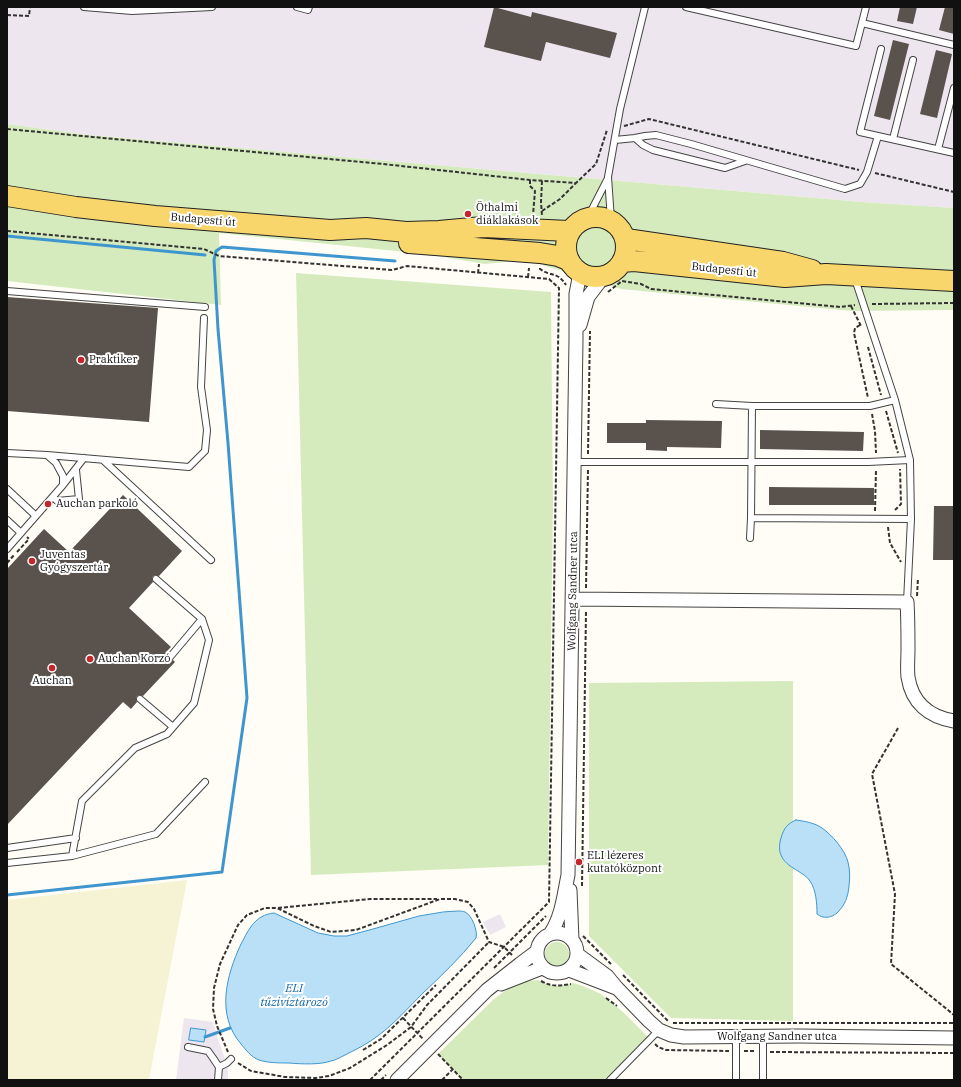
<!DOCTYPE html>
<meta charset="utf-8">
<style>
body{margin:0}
#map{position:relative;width:961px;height:1087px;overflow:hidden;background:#fffdf5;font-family:"IBM Plex Serif",serif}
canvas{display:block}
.frame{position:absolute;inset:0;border:8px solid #111;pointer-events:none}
</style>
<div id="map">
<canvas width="961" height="1087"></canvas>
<div class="frame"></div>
</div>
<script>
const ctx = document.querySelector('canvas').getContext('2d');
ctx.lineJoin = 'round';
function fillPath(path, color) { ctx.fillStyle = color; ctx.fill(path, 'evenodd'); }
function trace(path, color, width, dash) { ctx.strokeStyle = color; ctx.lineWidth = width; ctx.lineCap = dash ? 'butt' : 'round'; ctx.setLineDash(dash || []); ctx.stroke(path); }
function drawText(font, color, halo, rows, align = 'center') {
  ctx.font = font + ' "IBM Plex Serif",serif'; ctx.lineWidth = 4; ctx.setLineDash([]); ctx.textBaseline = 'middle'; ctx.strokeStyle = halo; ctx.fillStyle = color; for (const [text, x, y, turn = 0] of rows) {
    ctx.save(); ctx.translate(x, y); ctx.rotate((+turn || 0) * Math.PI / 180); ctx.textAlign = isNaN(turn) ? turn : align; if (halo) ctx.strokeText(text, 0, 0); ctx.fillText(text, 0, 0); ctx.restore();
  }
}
const industrial = new Path2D(`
 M7 7H954V208L862 202 89 135 7 124Z
 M500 914 506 927 490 935 483 922Z
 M184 1018 213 1022 218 1039 228 1068V1080H176Z`);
const farmland = new Path2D(`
 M187 880 149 1080H7V900Z`);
const green = new Path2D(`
 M7 124 89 135 862 202 954 208V310L852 311 621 289 526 260 485 264 426 254 219 233 221 305 7 281Z
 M296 273 551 292 553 503 548 865 311 875Z
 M793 681V1021L671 1018 589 936V683Z
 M545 954a12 12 0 1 1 24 0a12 12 0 1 1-24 0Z
 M538 980 548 985 559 986 573 983 583 986 601 994 623 1012 650 1039 610 1080H463L438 1054 494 999 509 988 527 981Z`);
const water = new Path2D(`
 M796 820C804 821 815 823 822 828 832 835 845 850 848 862 850 870 850 878 849 886 848 897 845 905 837 913 831 918 823 919 817 914 817 903 816 890 810 881 807 876 802 874 798 871 784 863 776 855 781 838 784 828 787 824 796 820Z
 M458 911C460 911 463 911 465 912 472 915 478 931 476 938 460 958 441 976 423 993 409 1007 395 1023 379 1035 369 1043 357 1049 345 1055 341 1057 336 1060 331 1061 320 1065 301 1064 289 1063 279 1063 268 1063 259 1060 251 1057 246 1050 241 1044 216 1015 226 976 241 944 249 929 255 915 274 913L318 933 334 936H347L373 929 419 916 443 912Z
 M191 1028 206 1030 204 1042 189 1040Z`);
const stream = new Path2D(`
 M7 236 205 255
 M7 895 222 872 247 698 228 443 218 329 214 260 216 251 222 247 395 261
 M205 1037 230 1028`);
const building = new Path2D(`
 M494 7 531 17 532 12 617 33 610 58 546 42 541 61 484 47Z
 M900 7H917L913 24 897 21Z
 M945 7H954V34L939 30Z
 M893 40 909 44 890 120 874 116Z
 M936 50 952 54 937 118 920 114Z
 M7 297 158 308 149 422 7 411Z
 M646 420 722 421 721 448 667 447V451L646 450V443H607V423H646Z
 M760 430 864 432 863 451 760 449Z
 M769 487 874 488V505H769Z
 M123 495 182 551 159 576 156 575 153 576 152 579 153 582 129 608 171 647 165 653 167 654 166 658 169 661 173 660 175 662 143 696 140 695 137 696 136 699 137 702 131 709 123 702 7 825V569L44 529 69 552Z
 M934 506H954V560H933Z`);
const path = new Path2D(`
 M7 15 29 16 30 7
 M624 126 649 119 859 170
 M7 129 383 164 530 180 576 183 596 164 607 130H608
 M875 173 954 192
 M530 180V186L535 191 533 215
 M542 181 541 202 542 216
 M542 211 560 199 576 183
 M7 231 204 249 219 256 392 270 407 266 549 279 559 288 549 902 370 1080
 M540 268V269C551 277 557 271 566 285
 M478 273 479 264
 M528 277 529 268
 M608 292 622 281 641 284 651 289 840 307 855 305
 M872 304 954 303
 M851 306 861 326
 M860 325 855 328 854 333 868 398
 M868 347 881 395
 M886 411 898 453
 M872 414 875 431 876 453
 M588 454 590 331
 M895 510 901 504 900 469
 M875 511 876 470
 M888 527 890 543 901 562
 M17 552 29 539 27 537
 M7 563 14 555
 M586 588 588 469
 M917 596 918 578
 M898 728 872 774 895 894 891 964 954 1015
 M582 886 586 611
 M278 908 370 899H437
 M583 936 611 964
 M494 968 546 916
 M623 975 668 1021
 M541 981C552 987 559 986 571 984
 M606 998 617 1006
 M403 1018 423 1039
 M673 1023H954
 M655 1044 658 1047 666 1050 729 1051
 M363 1050 381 1039 436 985
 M744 1051H755
 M228 1052 217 1026 213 1009 214 988 220 964 238 925 247 915 265 908H277L314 926 331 932 356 930 440 899H455L468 902 474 909 489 942 504 947 512 955
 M770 1052 954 1053
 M438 1054 463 1080
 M238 1063 251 1071 285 1077 316 1078 329 1076 350 1068 387 1045 411 1027 427 1005 489 942
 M381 1080 386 1075
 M442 1080 453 1069`);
const service = new Path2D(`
 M84 7 132 11 212 7
 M297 7 308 10 309 7
 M686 7 856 46 866 7
 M862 23 954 45
 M881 49 860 132 954 153
 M635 138 643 145 653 150 725 168 745 161
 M893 139 913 60
 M615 140 635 138 645 136 656 135 691 144 845 189 860 184 867 172 878 136
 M938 149 954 88
 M588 217 608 178
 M611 220 608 177 620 109 645 7
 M855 279 895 400 910 460 911 519 907 602
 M7 291 205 307
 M716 404 752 406H870L895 400
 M7 453 47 455 56 463 63 476V485L7 549
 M47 455 189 467 205 451 207 430 201 387 204 318
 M103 460 211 560
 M575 462H868L910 460
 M63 485 84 458
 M7 489 36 516
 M53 497 57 501 79 499 76 470
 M751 518 911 519
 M7 520 21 533
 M750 538 751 518 752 406
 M170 657 202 619
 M140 699 173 727
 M7 848 76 838
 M72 856 82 801 135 748 167 734 194 703 209 640 202 619 156 579
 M7 863 72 856 156 834 205 782
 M736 1037V1080
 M188 1047 208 1051 213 1058 219 1067
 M218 1080 219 1067 227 1063 231 1059
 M610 1080 659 1030
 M763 1080V1037`);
const minor = new Path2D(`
 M580 325 588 297 604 276
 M573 599 907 602C908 618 908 633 908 649 908 658 907 668 908 677 912 703 929 717 954 721
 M570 890 572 940
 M537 953a20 20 0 1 1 40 0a20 20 0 1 1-40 0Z
 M550 934C562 917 564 894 568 875L576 339V294L580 273
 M577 954 584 959 607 976 617 988 649 1021 659 1030 671 1035 684 1037 799 1036 954 1038
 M569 970 616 988
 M501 984 542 968
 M397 1080 487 990 520 964 536 952`);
const primary = new Path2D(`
 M7 196 76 207 155 216 330 230 366 228 406 232 439 231 483 227 569 231
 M566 247a30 30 0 1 1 60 0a30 30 0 1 1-60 0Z
 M626 239 783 262 812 270
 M409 243 540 253 558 256 568 260
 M622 262 634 261 785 277 826 274 954 281`);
const markers = [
 [468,214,4,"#c4262e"],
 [81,360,4,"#c4262e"],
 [48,504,4,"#c4262e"],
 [32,561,4,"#c4262e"],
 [90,659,4,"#c4262e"],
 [52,668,4,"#c4262e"],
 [579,862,4,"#c4262e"]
];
const poiNames = [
 ["Öthalmi",476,208],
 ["diáklakások",476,221],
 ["Praktiker",89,360],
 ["Auchan parkoló",56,504],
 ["Juventas",40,555],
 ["Gyógyszertár",40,568],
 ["Auchan Korzó",98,659],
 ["Auchan",52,681,"center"],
 ["ELI lézeres",587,856],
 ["kutatóközpont",587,869]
];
const streetNames = [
 ["Budapesti út",203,220,5],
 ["Budapesti út",724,270,6],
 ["Wolfgang Sandner utca",573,591,-89],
 ["Wolfgang Sandner utca",777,1037]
];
const waterNames = [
 ["ELI",294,989],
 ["tűzivíztározó",294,1003]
];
fillPath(industrial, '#eee6ef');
fillPath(farmland, '#f6f3d4');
fillPath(green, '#d5ebbd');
fillPath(water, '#b9e0f7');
trace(water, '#3f96cf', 1);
trace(stream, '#3f96cf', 3);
fillPath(building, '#5a524d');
trace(service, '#444', 8);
trace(minor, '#444', 15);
trace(primary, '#222', 22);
trace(path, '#333', 2, [4, 2]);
trace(service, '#fff', 6);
trace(minor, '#fff', 13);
trace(primary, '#f9d66b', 20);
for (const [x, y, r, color] of markers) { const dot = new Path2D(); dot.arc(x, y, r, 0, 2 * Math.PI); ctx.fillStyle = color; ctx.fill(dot); trace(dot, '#fff', 1.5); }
drawText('11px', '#111', '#fff', poiNames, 'left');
drawText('11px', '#111', '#fff', streetNames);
drawText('italic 12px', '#1768a6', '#fff', waterNames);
</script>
